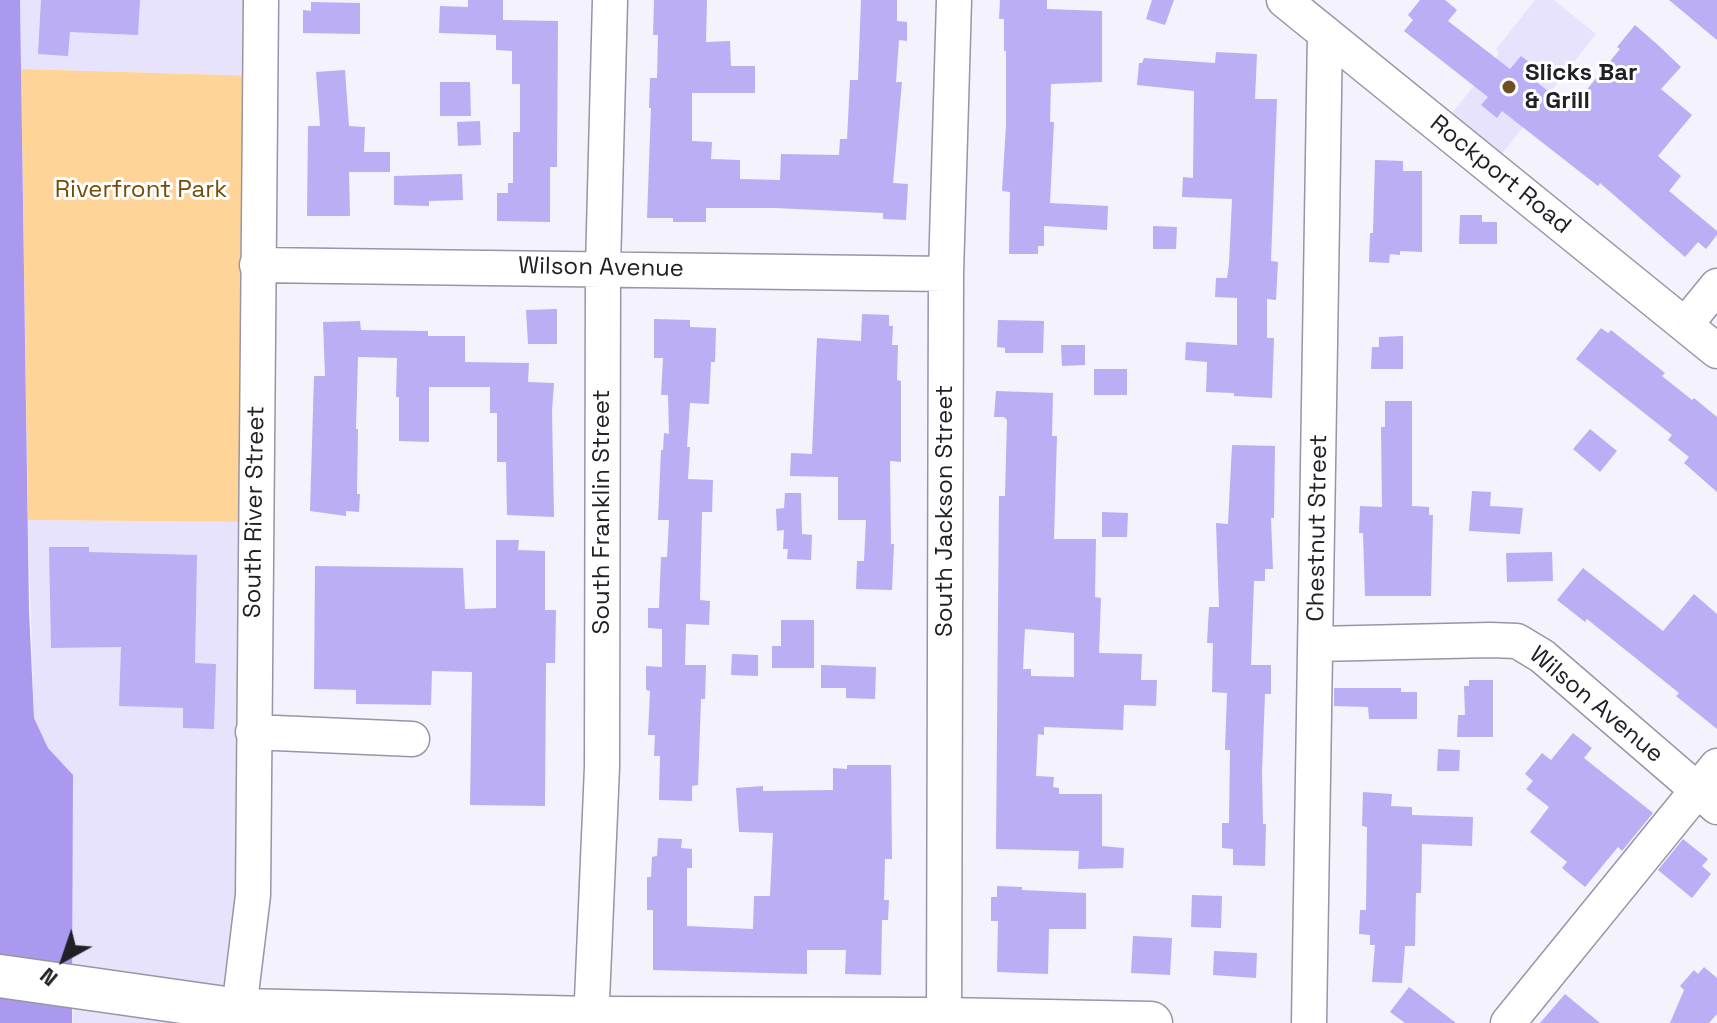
<!DOCTYPE html>
<style>
body{margin:0}
#map{position:relative;width:1717px;height:1023px;overflow:hidden;background:#f3f2fd;font-family:"Space Grotesk",sans-serif}
canvas{display:block}
.north{position:absolute;left:24px;top:919px;width:80px;height:80px;-webkit-text-stroke:6px #fff;paint-order:stroke;rotate:220deg;font-size:22px;font-weight:700;line-height:32px;text-align:center;color:#212027}
.north::after{content:'';display:block;margin:auto;width:28px;height:36px;background:#212027;clip-path:polygon(50% 0,100% 100%,50% 72%,0 100%)}
</style>
<div id="map">
<canvas width="1717" height="1023"></canvas>
<div class="north">N</div>
</div>
<script>
const ctx = document.querySelector('canvas').getContext('2d');
ctx.lineJoin = 'round';
function fillPath(path, color) { ctx.fillStyle = color; ctx.fill(path, 'evenodd'); }
function trace(path, color, width, dash) { ctx.strokeStyle = color; ctx.lineWidth = width; ctx.lineCap = dash ? 'butt' : 'round'; ctx.setLineDash(dash || []); ctx.stroke(path); }
function drawText(font, color, halo, rows, align = 'center') {
  ctx.font = font + ' "Space Grotesk",sans-serif'; ctx.lineWidth = 6; ctx.setLineDash([]); ctx.textBaseline = 'middle'; ctx.strokeStyle = halo; ctx.fillStyle = color; for (const [text, x, y, turn = 0] of rows) {
    ctx.save(); ctx.translate(x, y); ctx.rotate((+turn || 0) * Math.PI / 180); ctx.textAlign = isNaN(turn) ? turn : align; if (halo) ctx.strokeText(text, 0, 0); ctx.fillText(text, 0, 0); ctx.restore();
  }
}
const built = new Path2D(`
 M20 0H261L260 76 21 69Z
 M1535 0H1554L1596 34 1491 168 1441 127 1499 54 1496 49Z
 M28 520 254 522 240 1010 591 1023H73V775L48 748 34 718Z`);
const green = new Path2D(`
 M21 69 260 76 254 522 28 520Z`);
const water = new Path2D(`
 M0 0H20L29 611 34 718 48 748 73 775 72 1023H0Z`);
const building = new Path2D(`
 M41 0H140L138 35 70 32 68 56 38 54Z
 M468 0H503V20L558 21 557 167H550V222L497 221V193H508V183H513V132H520V84H512V51L496 50V35L439 33 440 6 468 7Z
 M654 0H707L706 42 730 41 731 66H755V93H692V141L712 142 711 159 740 160V179L780 180 781 154 839 155 840 139H847L850 80H858L861 0H897V21L907 22V41L899 40 896 82H902L893 183 908 184 906 220 883 219V213L775 208H706V222H673V218H647L651 108H649L650 78H657L658 35H653Z
 M1000 0H1047V9L1102 11V82L1051 84 1050 122H1054L1050 203 1108 206 1107 230 1044 226V246H1038V254H1009L1010 192 1002 191 1006 125V51H1004V19H999Z
 M1152 0H1174L1165 25 1146 19Z
 M1420 0H1445L1457 10 1448 21 1510 69 1521 56 1537 68 1530 77 1571 109 1620 49 1617 47 1635 25 1658 45 1681 67 1661 89 1692 115 1658 156 1681 176 1669 191 1717 231V235L1706 249 1698 242 1685 257 1600 183 1598 186 1502 111 1497 118 1481 105 1488 97 1404 31 1413 20 1408 15Z
 M1669 0H1717V40Z
 M311 2 360 3V34L303 33V10L311 11Z
 M1216 52 1257 54 1255 99H1277L1271 261 1278 262 1276 300 1267 299V338H1274L1272 398 1234 396V393L1206 392 1207 362 1185 360 1186 342 1237 345V298L1215 297 1216 278H1227L1229 264 1232 199 1182 197 1183 177 1193 178 1194 91 1137 85 1139 63H1142L1144 58 1215 63Z
 M345 70 349 126 365 127 364 152H390V172H349L350 216H307L308 126H320L316 72Z
 M440 82H470L471 116H440Z
 M480 121 481 145 458 146 457 122Z
 M1375 160 1403 161V171H1422V252L1400 251V255L1390 254 1389 263 1369 262 1370 233H1373Z
 M462 174 463 200 429 201V206L394 205V176Z
 M1460 215H1482V222H1497V244H1459Z
 M1153 226 1177 227 1176 249H1153Z
 M557 309V344H528L526 310Z
 M862 314 889 315V326H893L892 345H898L897 380 901 381V462L890 461 891 544H894L892 590 856 589 857 561H864L866 520H838V477L790 476 791 453 812 454 817 338 861 341Z
 M654 319 690 320V327L716 328 715 362H711L709 404 690 403 687 447H690L688 479 713 480 712 512H702L700 600 710 601 709 625 686 624 685 665H706L705 699H701L698 785 692 786V801L659 800 660 756H654L655 735H648L650 691 646 690V666L662 667V629L648 628V608H659L661 557H667L669 520H658L661 450H663L664 433 669 434 668 395H661L663 358H654Z
 M998 320 1044 321 1043 353H1005V348L997 347Z
 M360 321 361 330 428 331V336H465V362L529 363 528 382 554 383 552 411 554 517 507 515 506 462H497V413H490V387H429V442L399 441V397H396L397 358 358 357 356 429H358L357 494H360L359 512 346 511V516L310 511 314 376H325L323 322Z
 M1601 328 1608 333 1611 330 1665 373 1662 376 1692 400 1694 398 1717 417V492L1684 463 1689 457 1668 440 1672 435 1576 359Z
 M1403 336V369H1371L1372 347H1379V337Z
 M1061 345H1085V365L1062 366Z
 M1094 369H1127V395H1094Z
 M996 391 1053 393 1052 436H1057L1054 539H1096L1095 597 1101 598 1099 653 1142 654 1141 680H1157L1156 706 1124 705 1123 730 1044 727V735L1038 734 1036 776 1054 777 1053 787 1059 788V794H1102V846L1124 848 1123 868 1078 869 1079 851 996 849 999 496H1005L1007 420 1004 417H994ZM1025 629 1074 633V677L1031 676V669H1023Z
 M1385 401H1412V506L1429 507V515H1433L1431 596H1365L1363 533H1359L1360 506 1382 507 1381 427H1385Z
 M1590 429 1617 451 1600 472 1573 449Z
 M1232 445 1275 446 1274 518H1271L1273 569H1265V581H1254L1251 665H1271V694H1265L1262 772 1263 824H1266L1265 866 1233 865V849L1222 848V823H1229L1230 750H1225L1227 693 1212 692 1213 643H1207L1209 607H1219L1216 523 1228 524Z
 M1472 491 1491 492 1490 506 1523 508 1520 534 1469 531Z
 M785 493H801L802 534 812 535 811 560 787 559 788 549H783L784 530 777 531 776 509 784 508Z
 M1102 512 1128 513 1127 537H1102Z
 M496 540H519L518 550 545 551V610H556L555 663H546L545 806 470 805 472 672 432 671 431 705 356 704V690L314 689 315 566 463 568 465 609 496 608Z
 M49 547H89V552L197 555 195 663 216 664 214 729 183 728V708L119 706 121 647 51 648Z
 M1552 552 1553 581 1507 582 1506 553Z
 M1583 568 1663 631 1694 594 1717 614V729L1676 696 1679 693 1587 619 1585 622 1557 600Z
 M781 620H814V668H772V646H781Z
 M732 654 758 655V676L731 675Z
 M821 665 876 667 875 699 846 698V688H821Z
 M1469 680H1493V737H1457L1458 715H1465L1464 686H1469Z
 M1334 688H1401V692H1417V719H1369L1368 707 1334 706Z
 M1573 733 1592 748 1584 758 1653 813 1622 851 1618 847 1585 887 1562 868 1567 862 1530 832 1549 807 1526 789 1533 781 1525 774 1542 753 1551 760Z
 M1438 749 1460 750 1459 771H1437Z
 M847 765H891L892 859H885L884 900H889L888 920H882L881 975 845 974 846 950H807V974L653 970V910H647V877H651L652 857 657 856 658 838 682 839 681 848 692 849V868H687V926L753 929 754 896H770L773 833 739 832 736 788 763 786V791L833 790V768L847 769Z
 M1363 792 1392 794 1391 806 1412 807V815L1473 817 1472 846 1422 844 1421 893H1416L1415 946H1405L1402 983 1372 982 1375 945H1370V935L1359 934 1360 910H1366L1367 827 1362 826Z
 M1683 839 1708 859 1702 866 1711 874 1692 898 1658 870Z
 M997 886 1022 887V890L1086 893V929H1049L1048 974 997 972 998 921H991V897H997Z
 M1192 895 1222 896 1221 928 1191 927Z
 M1133 936 1172 938 1170 975 1131 973Z
 M1214 951 1257 953 1256 978 1213 975Z
 M1704 967 1717 978V1014L1709 1023H1670L1684 990 1680 986 1694 970 1698 974Z
 M1409 987 1456 1023H1405L1390 1012Z
 M1565 994 1600 1023H1540Z`);
const minor = new Path2D(`
 M1284 0 1717 351
 M257 265 946 274
 M1685 325 1717 286
 M1316 644 1490 640 1517 641 1542 656 1717 807
 M253 732 412 739
 M239 1010 253 895 261 0
 M591 1023 602 767 603 268 610 0
 M944 1023 946 274 954 0
 M1309 1023 1325 33
 M1508 1023 1717 766`);
const major = new Path2D(`
 M0 976 239 1010 592 1018 944 1019 1151 1023`);
const markers = [
 [1509,87,8,"#6e5025"]
];
const poiNames = [
 ["Slicks Bar",1525,73],
 ["& Grill",1525,101]
];
const streetNames = [
 ["Rockport Road",1500,175,39],
 ["Wilson Avenue",601,268,1],
 ["South Jackson Street",945,511,-90],
 ["South River Street",255,512,-89],
 ["South Franklin Street",602,512,-90],
 ["Chestnut Street",1318,528,-89],
 ["Wilson Avenue",1596,705,40]
];
const parkNames = [
 ["Riverfront Park",141,190]
];
fillPath(built, '#e7e3fd');
fillPath(green, '#ffd499');
fillPath(water, '#ab99f0');
fillPath(building, '#bbaef5');
trace(minor, '#9795a6', 37);
trace(major, '#9795a6', 45);
trace(minor, '#fff', 34);
trace(major, '#fff', 42);
for (const [x, y, r, color] of markers) { const dot = new Path2D(); dot.arc(x, y, r, 0, 2 * Math.PI); ctx.fillStyle = color; ctx.fill(dot); trace(dot, '#fff', 3); }
drawText('bold 24px', '#212027', '#fff', poiNames, 'left');
drawText('24px', '#212027', '#fff', streetNames);
drawText('24px', '#744d06', '#fff', parkNames);
</script>
